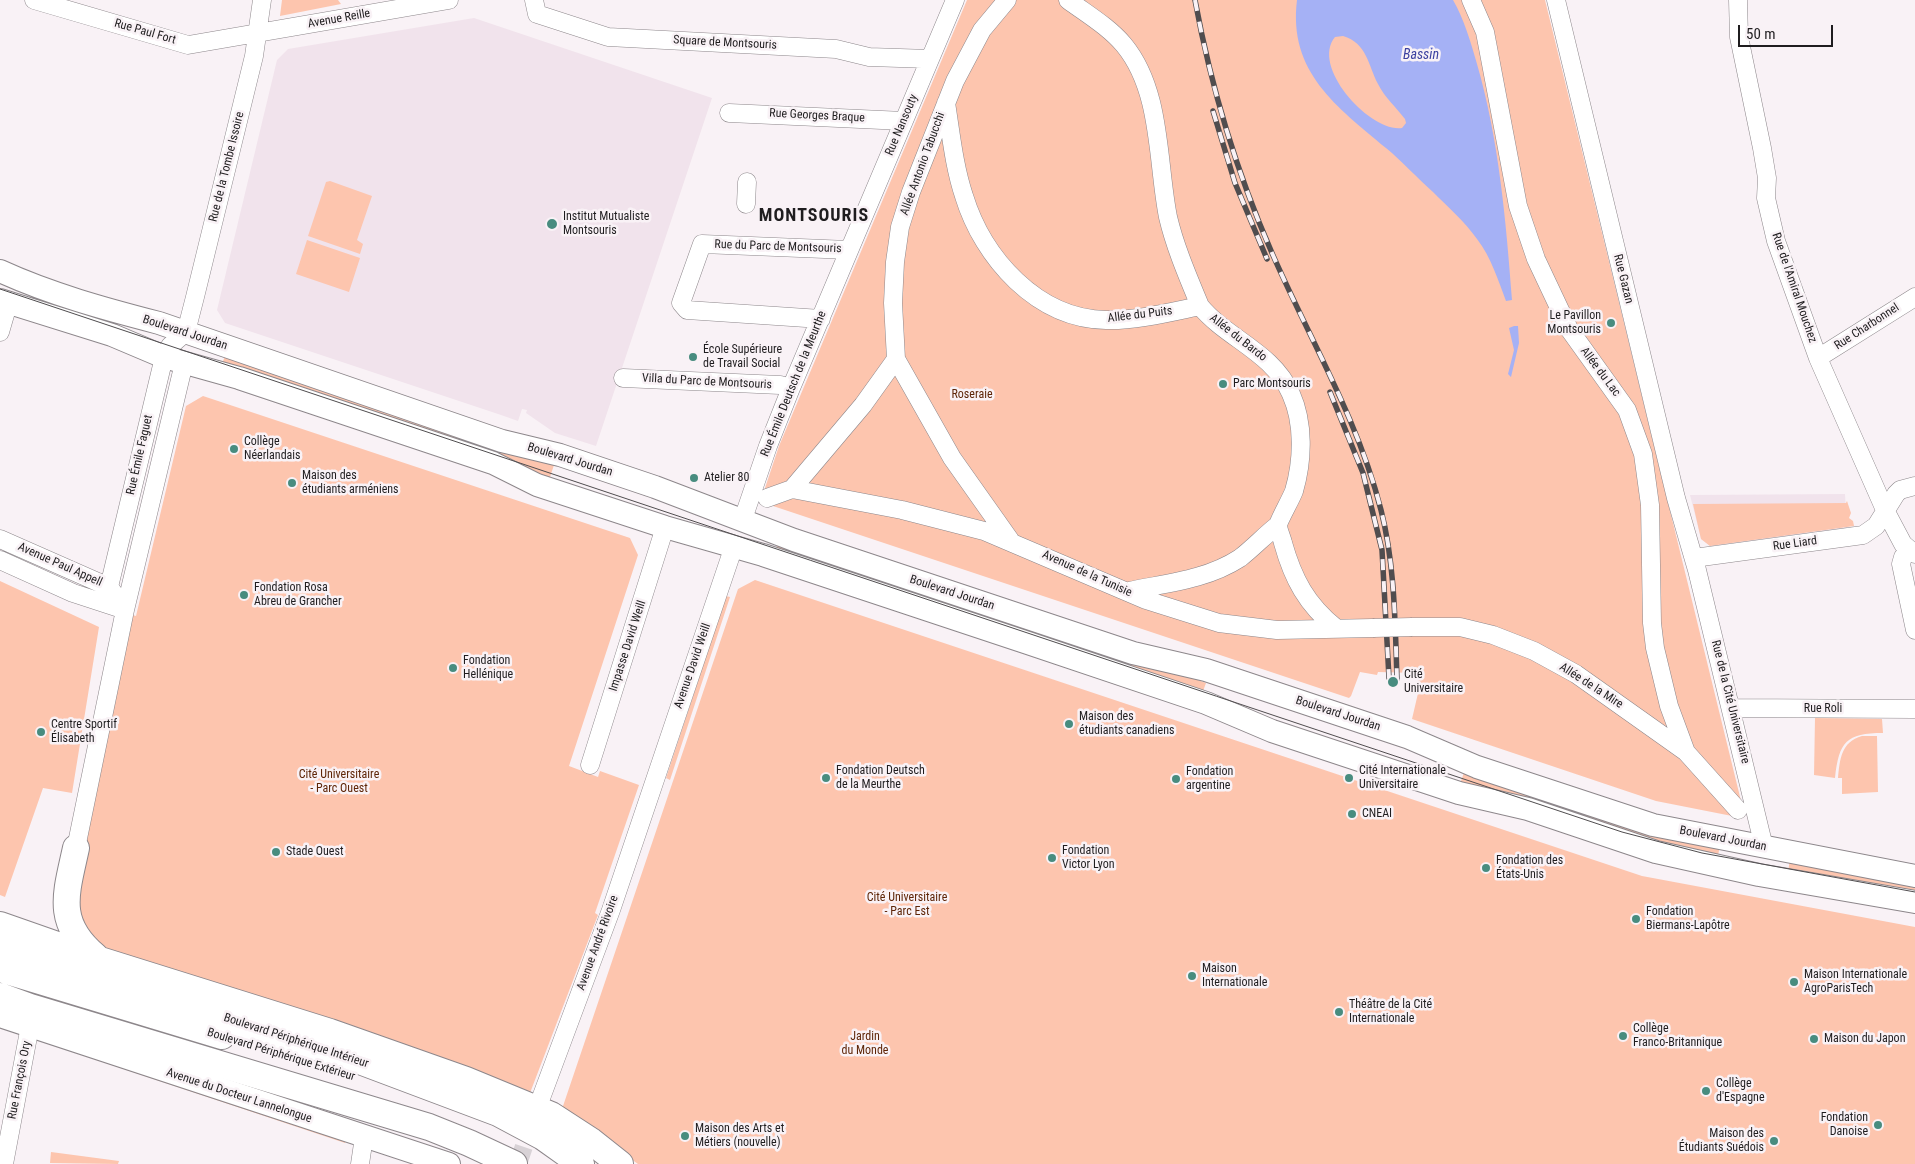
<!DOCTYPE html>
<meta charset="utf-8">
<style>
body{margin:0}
#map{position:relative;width:1915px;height:1164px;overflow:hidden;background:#f9f2f6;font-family:"Roboto Condensed",sans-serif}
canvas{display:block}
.scale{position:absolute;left:1738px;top:25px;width:95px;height:22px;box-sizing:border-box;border:2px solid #1f1d1f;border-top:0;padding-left:6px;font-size:15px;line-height:18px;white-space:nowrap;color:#1f1d1f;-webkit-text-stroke:4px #f9f2f6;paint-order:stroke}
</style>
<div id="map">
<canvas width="1915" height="1164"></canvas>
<div class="scale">50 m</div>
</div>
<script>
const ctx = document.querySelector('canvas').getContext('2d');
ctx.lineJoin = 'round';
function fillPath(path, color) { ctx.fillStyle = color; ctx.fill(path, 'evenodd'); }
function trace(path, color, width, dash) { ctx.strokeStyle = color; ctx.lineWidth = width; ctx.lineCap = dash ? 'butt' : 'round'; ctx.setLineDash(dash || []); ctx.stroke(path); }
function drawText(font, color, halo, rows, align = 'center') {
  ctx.font = font + ' "Roboto Condensed",sans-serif'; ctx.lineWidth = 5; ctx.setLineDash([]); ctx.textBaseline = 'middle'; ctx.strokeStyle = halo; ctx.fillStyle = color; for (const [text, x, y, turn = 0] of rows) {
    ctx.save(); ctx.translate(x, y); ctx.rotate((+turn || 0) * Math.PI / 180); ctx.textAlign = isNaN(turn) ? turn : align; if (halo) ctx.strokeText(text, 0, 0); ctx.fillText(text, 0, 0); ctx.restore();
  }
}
const built = new Path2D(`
 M474 18 712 98 596 446 555 433 526 413 527 410 522 409 518 421 501 415 225 323 217 310 277 60 288 49Z
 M1845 494 1847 528 1710 546 1701 539 1690 495Z`);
const green = new Path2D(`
 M282 0H338L341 4 280 16Z
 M967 0H1545L1742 805 1732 816 1656 801 1412 719 1419 689 1418 673 1378 672 1377 675 1360 672 1351 696 1349 698 770 505 764 491 779 446Z
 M330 181 372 196 357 240 363 244 360 254 308 236 326 182Z
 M307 240 360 258 349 292 296 274Z
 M226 353 556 459 548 483 221 367Z
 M203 396 630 538 638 555 569 766 598 777 600 771 639 785 595 913 598 915 530 1093 108 949C86 937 82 916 73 894L132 615 136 616 186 406Z
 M1847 501 1851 513 1849 518 1853 521 1854 526 1710 546 1701 539 1693 504 1846 503Z
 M779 540 1201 672 1198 680 1206 683 1202 694 775 552Z
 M755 580 1642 876 1915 927V1164H638L562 1109 738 589Z
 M0 581 99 627 72 793 43 788 5 897 0 895Z
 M726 596 730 597 670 780 666 778Z
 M1815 718 1882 719 1883 733C1846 733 1839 742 1835 778L1814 775Z
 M1862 736H1877L1878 792 1842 794V778H1838C1840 759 1841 742 1862 736Z
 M1465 770 1720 846 1717 860 1458 789Z
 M1790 859 1915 882V895L1788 872Z
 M46 1043 346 1141 345 1143Z
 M51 1152 119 1161 118 1164 50 1163Z`);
const water = new Path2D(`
 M1453 0C1464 19 1471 43 1477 64 1499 140 1506 221 1512 300L1506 301C1498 280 1491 257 1477 239 1465 222 1448 207 1433 192 1417 178 1402 161 1386 148 1337 107 1288 72 1297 0ZM1343 36C1367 43 1368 65 1378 84 1385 98 1396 107 1405 119L1406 123 1402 128C1371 133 1310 67 1335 37Z
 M1514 326H1518L1519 343 1511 377 1508 374 1514 350 1509 328Z`);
const minorTunnel = new Path2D(`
 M518 1164 533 1120`);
const minor = new Path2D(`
 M34 0 188 45 449 0
 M534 0 537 14 608 37 836 49 869 57 930 59
 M1068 0C1087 14 1109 27 1124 45 1162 91 1157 162 1168 217 1175 247 1188 277 1200 306 1227 339 1273 352 1291 394 1304 423 1303 460 1294 491 1291 499 1279 520 1278 525 1278 530 1282 538 1283 543 1293 579 1307 605 1336 628
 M1471 0 1485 32 1518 206 1536 259 1569 329 1627 410 1643 454 1650 505 1652 623 1655 648 1669 706 1686 752
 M1556 0 1676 498 1697 570 1764 847
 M1738 0 1739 37 1762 148 1767 178 1766 198 1776 241 1818 358 1885 510 1903 544 1915 554
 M946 103C951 134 954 166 964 196 983 258 1037 319 1106 320 1135 321 1171 312 1200 306
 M729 113 904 121
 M746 204 747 182
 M821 319 687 310 681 303 702 244 849 250
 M0 332 9 301
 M1818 358 1915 297
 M896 359 952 458 1010 540
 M623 378 780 385 791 388
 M792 489 863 405 896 359 893 303 895 262 900 227 911 192 955 81 982 30 1007 0
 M767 498 792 489 902 510 984 531 1146 600 1219 623 1277 630 1373 628
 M743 519 768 446 791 388 955 0
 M0 539 109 587 115 595
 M1909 550 1903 557 1901 564 1915 630
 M1694 558 1863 535 1876 526 1896 494 1900 490 1915 486
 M0 560 73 593 125 610
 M109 587 164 357 170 346 186 332 195 297 254 56 262 0
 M1129 591C1167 583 1206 580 1240 558 1253 548 1265 535 1278 525
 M1412 627H1460L1493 635 1534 651 1576 674 1686 752 1738 810
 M1731 708 1915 709
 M590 765 665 527
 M76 848 125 610 184 363
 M541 1098 611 910 734 546
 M4 1164 30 1026
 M360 1164 364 1137`);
const major = new Path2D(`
 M0 271C50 294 105 309 159 323L502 441 560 455 655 487 794 540 1133 653 1206 670 1407 737 1477 767 1653 825 1915 876
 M0 300 112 335 164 357 239 378 493 463 537 485 665 527 763 555 1028 643 1206 703 1272 731 1459 793 1528 809 1656 852 1759 875 1915 902
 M0 1016 449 1164`);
const highway = new Path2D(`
 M76 848C66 894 55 922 95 956
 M0 925 100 960 330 1032 466 1080 551 1115 591 1141 620 1164
 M0 945 113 984 357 1060 498 1113 543 1137 581 1164
 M0 969 222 1036
 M0 996 30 1007 429 1127 469 1143 514 1164`);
const tram = new Path2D(`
 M0 289 1622 832 1702 853 1915 892`);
const rail = new Path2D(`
 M1195 0C1211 87 1236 171 1272 253 1309 338 1358 419 1381 510 1395 565 1395 622 1397 679
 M1213 111 1235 183 1267 259
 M1330 392 1363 473 1382 550 1389 678`);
const minorBridge = new Path2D(`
 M1373 628 1412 627`);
const markers = [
 [552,224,6,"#488c7f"],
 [1611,323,5,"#488c7f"],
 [693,357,5,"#488c7f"],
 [1223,384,5,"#488c7f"],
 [234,449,5,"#488c7f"],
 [694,478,5,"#488c7f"],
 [292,483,5,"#488c7f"],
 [244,595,5,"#488c7f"],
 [453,668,5,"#488c7f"],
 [1393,682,6,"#488c7f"],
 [1069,724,5,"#488c7f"],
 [41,732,5,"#488c7f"],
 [826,778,5,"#488c7f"],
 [1349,778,5,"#488c7f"],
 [1176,779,5,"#488c7f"],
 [1352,814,5,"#488c7f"],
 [276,852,5,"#488c7f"],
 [1052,858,5,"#488c7f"],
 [1486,868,5,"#488c7f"],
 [1636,919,5,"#488c7f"],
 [1192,976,5,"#488c7f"],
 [1794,982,5,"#488c7f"],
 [1339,1012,5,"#488c7f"],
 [1623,1036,5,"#488c7f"],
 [1814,1039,5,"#488c7f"],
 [1706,1091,5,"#488c7f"],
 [1878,1125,5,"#488c7f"],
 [685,1136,5,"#488c7f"],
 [1774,1141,5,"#488c7f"]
];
const streetNames = [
 ["Avenue Reille",339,19,-10],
 ["Rue Paul Fort",145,32,16],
 ["Square de Montsouris",725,43,3],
 ["Rue Georges Braque",817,116,3],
 ["Rue Nansouty",902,125,-67],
 ["Allée Antonio Tabucchi",923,164,-70],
 ["Rue de la Tombe Issoire",227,167,-76],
 ["Rue du Parc de Montsouris",778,247,2],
 ["Rue Gazan",1623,279,76],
 ["Rue de l'Amiral Mouchez",1794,288,71],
 ["Allée du Puits",1140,315,-7],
 ["Rue Charbonnel",1867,327,-33],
 ["Boulevard Jourdan",185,333,18],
 ["Allée du Bardo",1238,338,38],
 ["Allée du Lac",1600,372,53],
 ["Villa du Parc de Montsouris",707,382,3],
 ["Rue Émile Deutsch de la Meurthe",794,384,-68],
 ["Rue Émile Faguet",140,455,-77],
 ["Boulevard Jourdan",570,460,17],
 ["Rue Liard",1795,544,-8],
 ["Avenue Paul Appell",60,565,24],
 ["Avenue de la Tunisie",1087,574,24],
 ["Boulevard Jourdan",952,593,18],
 ["Impasse David Weill",628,646,-72],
 ["Avenue David Weill",693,666,-71],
 ["Allée de la Mire",1591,686,33],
 ["Rue de la Cité Universitaire",1730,702,76],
 ["Rue Roli",1823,709],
 ["Boulevard Jourdan",1338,714,18],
 ["Boulevard Jourdan",1723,839,11],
 ["Avenue André Rivoire",598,943,-70],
 ["Boulevard Périphérique Intérieur",296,1041,18],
 ["Boulevard Périphérique Extérieur",281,1055,17],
 ["Rue François Ory",20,1080,-79],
 ["Avenue du Docteur Lannelongue",239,1096,18]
];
const poiNames = [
 ["Institut Mutualiste",563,217],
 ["Montsouris",563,231],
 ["Le Pavillon",1601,316,"right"],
 ["Montsouris",1601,330,"right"],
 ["École Supérieure",703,350],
 ["de Travail Social",703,364],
 ["Parc Montsouris",1233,384],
 ["Collège",244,442],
 ["Néerlandais",244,456],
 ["Maison des",302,476],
 ["étudiants arméniens",302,490],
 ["Atelier 80",704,478],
 ["Fondation Rosa",254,588],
 ["Abreu de Grancher",254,602],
 ["Fondation",463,661],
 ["Hellénique",463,675],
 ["Cité",1404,675],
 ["Universitaire",1404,689],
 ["Maison des",1079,717],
 ["étudiants canadiens",1079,731],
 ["Centre Sportif",51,725],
 ["Élisabeth",51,739],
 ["Fondation Deutsch",836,771],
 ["de la Meurthe",836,785],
 ["Cité Internationale",1359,771],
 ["Universitaire",1359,785],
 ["Fondation",1186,772],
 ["argentine",1186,786],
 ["CNEAI",1362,814],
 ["Fondation",1062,851],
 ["Victor Lyon",1062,865],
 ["Stade Ouest",286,852],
 ["Fondation des",1496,861],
 ["États-Unis",1496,875],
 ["Fondation",1646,912],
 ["Biermans-Lapôtre",1646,926],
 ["Maison",1202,969],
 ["Internationale",1202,983],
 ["Maison Internationale",1804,975],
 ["AgroParisTech",1804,989],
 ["Théâtre de la Cité",1349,1005],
 ["Internationale",1349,1019],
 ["Collège",1633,1029],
 ["Franco-Britannique",1633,1043],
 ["Maison du Japon",1824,1039],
 ["Collège",1716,1084],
 ["d'Espagne",1716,1098],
 ["Fondation",1868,1118,"right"],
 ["Danoise",1868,1132,"right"],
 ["Maison des Arts et",695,1129],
 ["Métiers (nouvelle)",695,1143],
 ["Maison des",1764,1134,"right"],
 ["Étudiants Suédois",1764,1148,"right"]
];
const parkNames = [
 ["Roseraie",972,395],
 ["Cité Universitaire",339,775],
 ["- Parc Ouest",339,789],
 ["Cité Universitaire",907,898],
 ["- Parc Est",907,912],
 ["Jardin",865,1037],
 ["du Monde",865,1051]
];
const waterNames = [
 ["Bassin",1421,55]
];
const districtNames = [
 ["MONTSOURIS",814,216]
];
fillPath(built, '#f1e3ec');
fillPath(green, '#fdc5ae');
fillPath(water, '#a5b1f5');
trace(minorTunnel, '#d8d2d6', 18, [18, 9]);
trace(minor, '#8d878b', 19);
trace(major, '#8d878b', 24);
trace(highway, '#8d878b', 28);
trace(minor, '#fff', 18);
trace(major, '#fff', 22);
trace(highway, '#fff', 26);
trace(tram, '#504d4f', 1);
trace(rail, '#504d4f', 5.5);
trace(rail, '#f9f2f6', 4, [11]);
trace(minorBridge, '#8d878b', 19, []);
trace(minorBridge, '#fff', 18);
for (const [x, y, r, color] of markers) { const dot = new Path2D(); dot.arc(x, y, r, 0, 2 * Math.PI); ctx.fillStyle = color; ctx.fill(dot); trace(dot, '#f9f2f6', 2); }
drawText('12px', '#1f1d1f', '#f9f2f6', streetNames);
drawText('12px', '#1f1d1f', '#f9f2f6', poiNames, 'left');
drawText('12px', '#5e2507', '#f9f2f6', parkNames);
drawText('italic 14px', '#3c40a0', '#f9f2f6', waterNames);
ctx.letterSpacing = '1px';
drawText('bold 18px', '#1f1d1f', '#f9f2f6', districtNames);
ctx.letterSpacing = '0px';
</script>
